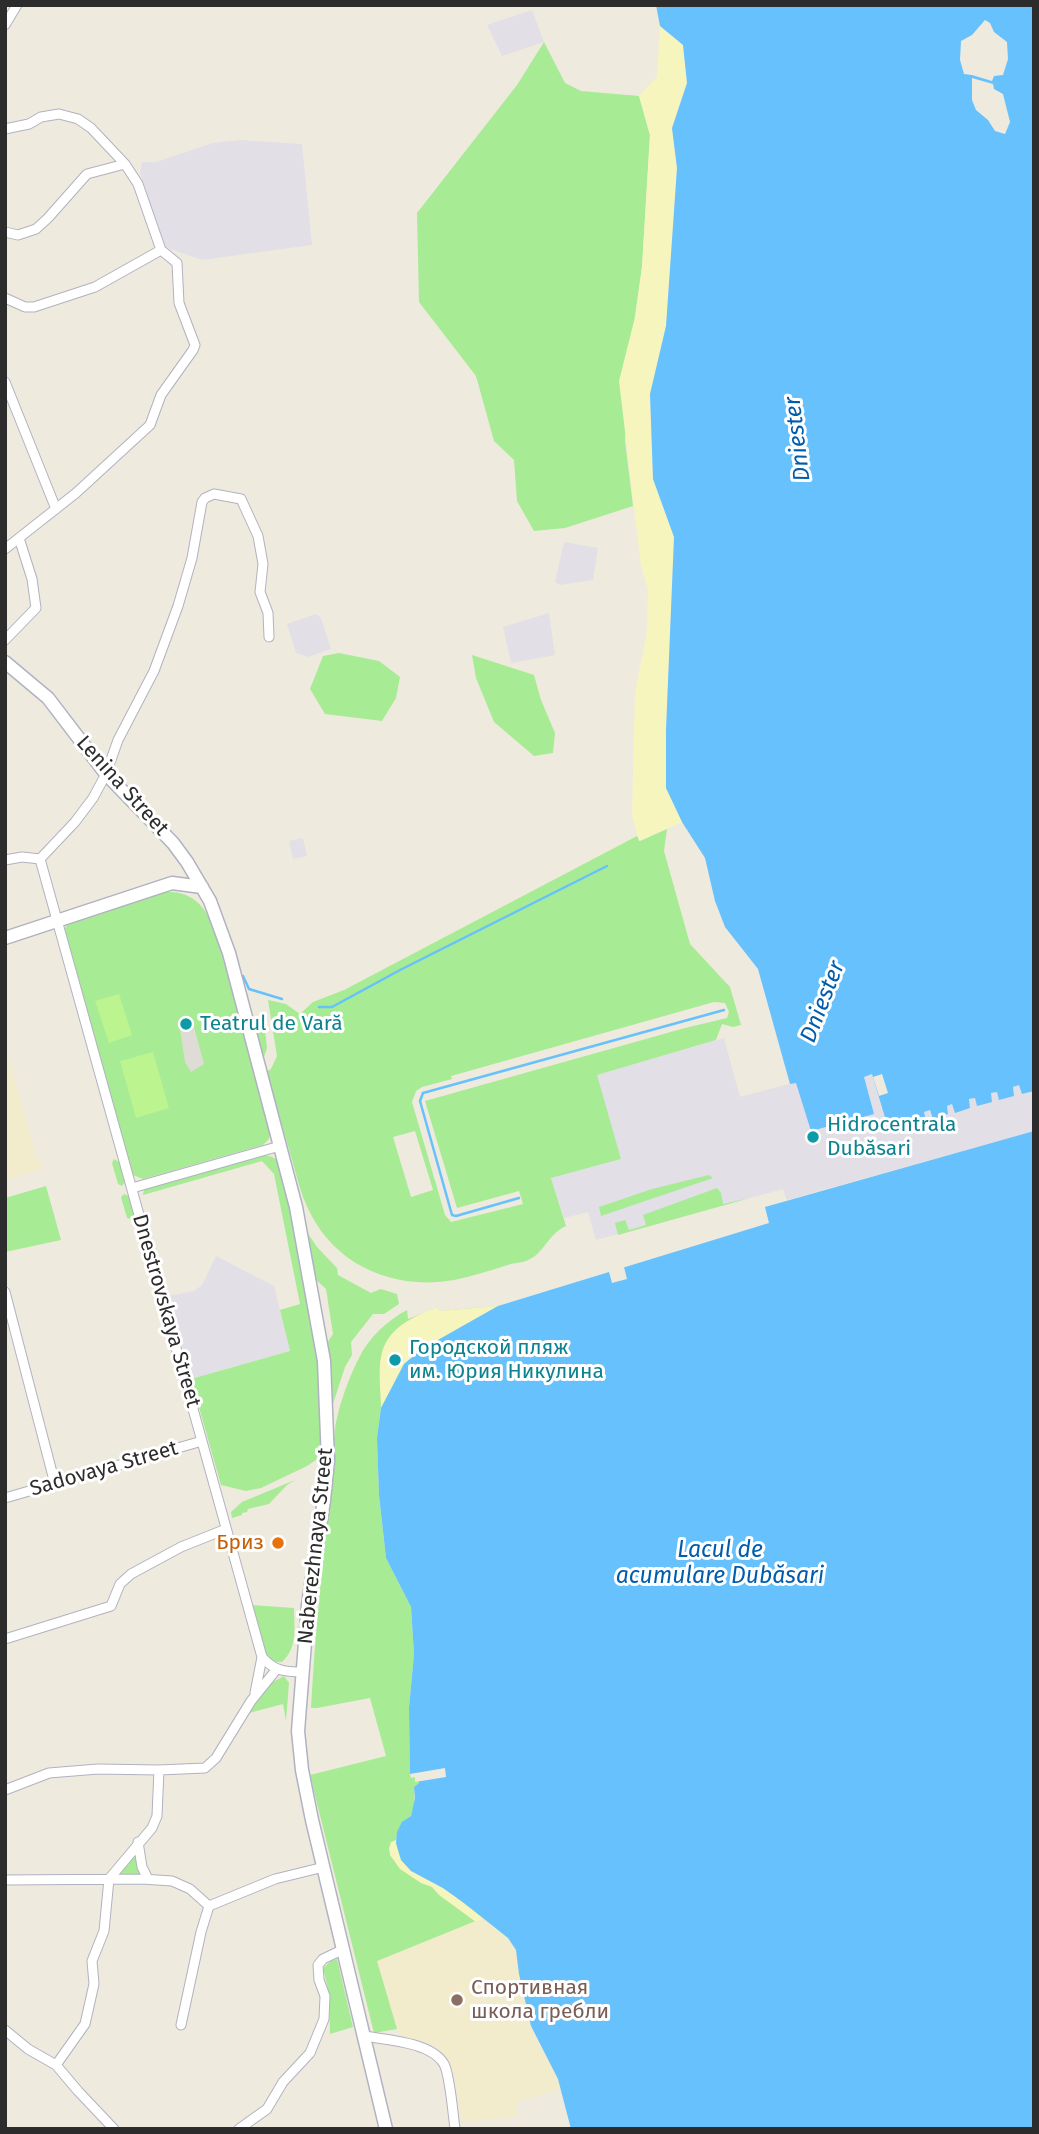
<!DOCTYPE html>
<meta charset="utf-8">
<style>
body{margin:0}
#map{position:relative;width:1039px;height:2134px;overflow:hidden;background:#efeade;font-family:"Fira Sans",sans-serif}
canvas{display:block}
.frame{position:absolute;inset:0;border:7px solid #2c2c2c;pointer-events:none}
</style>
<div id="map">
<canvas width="1039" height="2134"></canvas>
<div class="frame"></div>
</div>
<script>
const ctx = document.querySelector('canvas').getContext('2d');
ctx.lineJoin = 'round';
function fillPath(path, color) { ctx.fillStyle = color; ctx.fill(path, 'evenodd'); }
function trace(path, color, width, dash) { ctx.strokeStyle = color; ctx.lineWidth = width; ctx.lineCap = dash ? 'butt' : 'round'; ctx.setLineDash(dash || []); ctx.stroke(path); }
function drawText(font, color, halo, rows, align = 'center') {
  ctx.font = font + ' "Fira Sans",sans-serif'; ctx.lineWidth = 6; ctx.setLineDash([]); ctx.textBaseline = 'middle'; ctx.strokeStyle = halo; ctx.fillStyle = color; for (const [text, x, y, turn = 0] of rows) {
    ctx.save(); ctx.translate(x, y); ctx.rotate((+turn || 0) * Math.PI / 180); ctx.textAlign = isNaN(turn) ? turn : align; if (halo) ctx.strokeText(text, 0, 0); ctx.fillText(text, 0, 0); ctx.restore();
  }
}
const industrial = new Path2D(`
 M532 10 544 42 502 56 487 25Z
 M240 140 302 144 312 245 202 260 165 247 140 173 142 162H156L213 143Z
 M564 542 598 548 593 580 560 585 555 582Z
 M549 613 555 655 511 663 503 627Z
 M316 614 321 618 331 649 308 657 296 653 287 624Z
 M303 838 307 856 293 859 289 841Z
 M724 1038 740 1097 796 1082 872 1074 889 1131 904 1127 903 1118 908 1117 925 1121 924 1112 931 1110 948 1114 947 1106 952 1104 970 1109 969 1100 975 1098 992 1102 991 1093 997 1092 1014 1096 1013 1087 1019 1085 1022 1094 1034 1091V1131L787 1200 783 1189 596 1240 588 1212 564 1218 551 1178 621 1159 596 1075Z
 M216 1256 274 1286 290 1351 191 1379 168 1296 194 1291 202 1285Z`);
const education = new Path2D(`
 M5 1043 33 1147 36 1158H39L42 1169 5 1180Z
 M483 1918 508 1938 516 1950 519 1974 531 2026 558 2079 561 2089 517 2102 518 2116 462 2123 455 2083 456 2078 446 2060 436 2047 399 2034 376 1961Z`);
const green = new Path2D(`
 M544 42 565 83 581 91 639 96 650 135 642 267 635 317 625 441 633 506 565 528 534 531 517 501 514 460 494 441 476 376 419 302 417 213 517 85Z
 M339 653 379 661 400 677 396 698 382 721 325 714 310 689 323 656Z
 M472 655 534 675 541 700 555 733 553 753 534 756 494 722 476 678Z
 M667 829 664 851 690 944 730 987 741 1025 733 1027 722 1024 716 1040 597 1075 621 1159 551 1178 566 1226C549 1234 545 1250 532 1258 526 1262 517 1263 511 1264 492 1270 473 1276 454 1280 392 1291 331 1264 306 1204 300 1191 297 1177 293 1163 284 1132 275 1102 267 1071L271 1069 277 1056 268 1000 286 1004 300 1014 313 1002 344 990 618 846 637 836 640 841ZM714 1002 725 1003 729 1012 727 1018 685 1028 425 1101 457 1208 519 1191 523 1204 451 1222 445 1215 412 1102 416 1091 422 1087 452 1079 451 1076ZM415 1131 433 1190 411 1197 393 1137Z
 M162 892C194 890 206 907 216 934L271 1131 269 1139 263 1145 143 1179 133 1175 63 931 67 925Z
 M264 1022 267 1048 264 1057 254 1025Z
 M263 1155C272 1156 277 1158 282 1166L320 1356 322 1445 316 1460 307 1466 261 1488 246 1491 221 1485 191 1379 290 1351 280 1310 300 1304 274 1174 262 1161 143 1195 144 1189Z
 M114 1159 119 1162 125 1182 122 1186 118 1184 112 1163Z
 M709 1175 713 1178 601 1216 599 1207 652 1189Z
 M46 1186 61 1240 5 1252V1198Z
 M717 1188 721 1193 723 1204 750 1198 618 1235 615 1223 625 1220 629 1230 646 1225 643 1215Z
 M124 1194 129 1196 135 1217 132 1220 127 1218 121 1197Z
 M304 1228 317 1247 337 1268 338 1275 371 1293 381 1289 397 1294 399 1304 384 1314H373L351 1342 352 1355 345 1367 332 1407 327 1343 333 1334 326 1289 315 1279Z
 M498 1306 422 1349 404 1364 381 1408 377 1438 379 1495 386 1558 411 1607 414 1654 409 1708 410 1773H418L419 1783 414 1787C415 1796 415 1809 410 1817 402 1829 397 1827 396 1843L483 1918 377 1961 397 2029 374 2033 310 1775 386 1756 370 1698 317 1708H311C315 1636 322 1565 330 1494 333 1473 332 1450 335 1429 338 1408 349 1377 359 1358 369 1337 387 1321 407 1310L408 1319 438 1307 440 1311Z
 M295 1480 287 1485 269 1504 248 1509 247 1512 242 1513V1515L232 1518 231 1512 242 1502Z
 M251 1605 294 1608C294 1629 298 1647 282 1662H272C258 1647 256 1624 251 1605Z
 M284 1676 289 1683 286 1721 283 1704 249 1713 271 1683Z
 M135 1850 142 1875 119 1874Z
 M337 1959 353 2027 330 2034 329 1993 323 1968 331 1961Z`);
const sand = new Path2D(`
 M660 26 683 45 687 83 672 128 677 168 666 326 650 394 653 479 674 537 666 730V788L682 822 639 841 632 814 635 692 647 633 648 589 641 566 619 381 635 317 642 267 650 135 639 96 657 77Z
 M498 1306 422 1349 404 1364 381 1408C381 1394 378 1370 381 1357 386 1328 414 1316 438 1307L440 1311Z
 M396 1840C399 1870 421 1875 443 1888 457 1897 470 1908 483 1918L476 1922 439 1895 432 1887 421 1883 400 1869 390 1855 389 1848 391 1842Z`);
const pitch = new Path2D(`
 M119 994 132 1035 109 1043 95 1001Z
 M153 1052 169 1108 136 1118 120 1061Z`);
const plaza = new Path2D(`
 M194 1027 204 1064 191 1072 185 1062 180 1029Z`);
const water = new Path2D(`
 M656 5H1034V1091L1022 1094 1019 1085 1013 1087 1014 1096 999 1100 997 1092 991 1093 992 1102 977 1106 975 1098 969 1099 970 1108 955 1113 952 1104 947 1106 948 1114 933 1119 930 1110 924 1112 926 1121 910 1125 908 1117 904 1118V1127L889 1131 872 1074 864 1077 874 1114 811 1131 796 1083 790 1084 758 969 725 927 715 901 705 858 682 822 666 788V730L674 537 653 479 650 394 666 326 677 168 672 128 687 83 683 45 660 26ZM985 20 990 23 994 32 1007 42 1008 59 1003 75 994 76 992 81 972 75 964 74 960 60 961 41 972 35ZM972 78 993 84 994 89 1003 94 1010 122 1005 134 995 131 988 120 976 110 972 100Z
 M1034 1131V2129H571L558 2079 531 2026 519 1974 516 1950 508 1938 464 1903 443 1888 411 1871 401 1860 396 1843 397 1832 402 1822 411 1816 415 1798 414 1787 419 1783 418 1773 410 1774 409 1708 414 1654 411 1607 386 1558 379 1495 377 1438 381 1408 404 1364 422 1349 498 1306 769 1223 765 1207Z`);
const pier = new Path2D(`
 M882 1074 888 1093 879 1096 873 1077Z
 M618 1265 619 1268 624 1267 627 1279 612 1283 609 1272 612 1270 611 1267Z
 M445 1768 446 1777 415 1782V1777L411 1778 410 1774Z`);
const stream = new Path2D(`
 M243 976 249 989 282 999
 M319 1007H332L400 970 607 866
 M519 1198 456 1216 452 1215 420 1101 423 1093 724 1010`);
const street = new Path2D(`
 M5 25 17 5
 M5 129 29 124 41 117 59 114 78 119 91 128 125 164 138 184 161 250
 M5 232 18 235 36 229 48 218 87 174 125 164
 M5 298 25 307H34L95 287 161 250
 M5 382 56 509
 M5 549 76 493 150 425 161 395 193 350 195 345 179 303 177 263 161 250
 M5 640 36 608 32 579 19 538
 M40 859 262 1657C274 1671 285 1672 303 1672
 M5 860 22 857 40 859 75 822 93 798 106 774 118 740 154 671 178 606 192 558 202 502 205 498 214 494 241 499 258 536 263 564 260 592 268 613 269 637
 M132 1188 280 1146
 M5 1292 55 1484
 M5 1498 202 1441
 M5 1639 111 1606 120 1584 131 1574 181 1547 226 1529
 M255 1693 262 1657
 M5 1790 49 1773 98 1769 159 1770 205 1768 216 1758 251 1701 276 1670
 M138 1842 142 1867 148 1879
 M5 1880 142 1879 172 1881 190 1889 209 1906 275 1879 324 1867
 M181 2025 201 1932 209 1906
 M5 2030 28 2049 56 2065 78 2091 114 2129
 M364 2036C387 2040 431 2042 444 2064 450 2075 453 2114 455 2129
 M56 2065 85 2024 94 1984 92 1961 104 1931 109 1879 152 1828 157 1816 159 1770
 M239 2129 267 2109 283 2082 310 2053 324 2019 325 1996 319 1980 318 1965 323 1959 344 1949`);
const secondary = new Path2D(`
 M5 662 48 698 106 774 173 843 187 862 210 901 229 953 296 1207 324 1361 328 1461 324 1500 308 1605 298 1731 302 1770 312 1820 386 2129
 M5 938 172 883 202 887`);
const markers = [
 [186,1024,7,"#0f9aa8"],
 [813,1137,7,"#0f9aa8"],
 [395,1360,7,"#0f9aa8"],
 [278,1543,7,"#e8710a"],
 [457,2000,7,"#8d6e63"]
];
const streetNames = [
 ["Lenina Street",122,786,48],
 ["Dnestrovskaya Street",166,1311,74],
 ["Sadovaya Street",104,1469,-16],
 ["Naberezhnaya Street",316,1546,-84]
];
const cultureNames = [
 ["Teatrul de Vară",200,1024],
 ["Hidrocentrala",827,1125],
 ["Dubăsari",827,1149],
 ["Городской пляж",409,1348],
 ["им. Юрия Никулина",409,1372]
];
const foodNames = [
 ["Бриз",264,1543]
];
const educationNames = [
 ["Спортивная",471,1988],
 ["школа гребли",471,2012]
];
const waterNames = [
 ["Dniester",798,439,-97],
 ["Dniester",823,1002,-69],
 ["Lacul de",720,1551],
 ["acumulare Dubăsari",720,1577]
];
fillPath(industrial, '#e2dfe7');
fillPath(education, '#f2ebcc');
fillPath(green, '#a7eb95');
fillPath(sand, '#f7f5be');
fillPath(pitch, '#bcf48f');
fillPath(plaza, '#dfdcd5');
fillPath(water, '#66c1fc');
fillPath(pier, '#efeade');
trace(stream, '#66c1fc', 2.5);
trace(street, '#b1b2c1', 11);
trace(secondary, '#b1b2c1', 15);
trace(street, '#fff', 9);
trace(secondary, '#fff', 12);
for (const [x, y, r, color] of markers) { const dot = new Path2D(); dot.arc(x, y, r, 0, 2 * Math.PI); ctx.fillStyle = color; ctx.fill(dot); trace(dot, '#fff', 2.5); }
drawText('21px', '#2c2c2c', '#fff', streetNames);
drawText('21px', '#0d838f', '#fff', cultureNames, 'left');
drawText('21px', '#c56008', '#fff', foodNames, 'right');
drawText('21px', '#785e54', '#fff', educationNames, 'left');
drawText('italic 23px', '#005cad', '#fff', waterNames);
</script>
